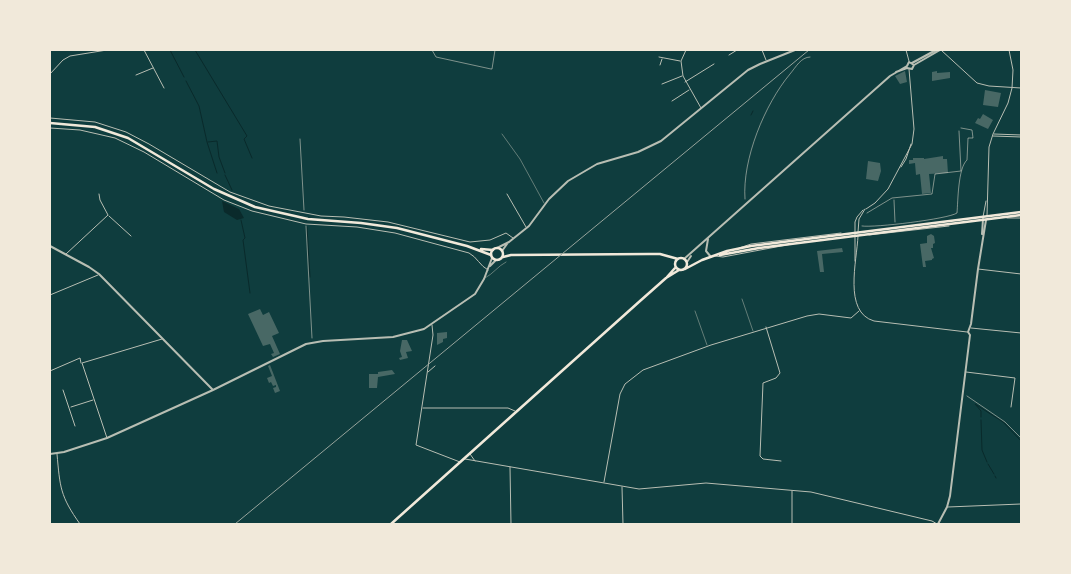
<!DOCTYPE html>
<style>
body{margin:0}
#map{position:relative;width:1071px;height:574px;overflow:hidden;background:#0f3d3e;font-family:Quicksand,sans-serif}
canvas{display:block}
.frame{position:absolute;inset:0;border:51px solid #f1e9da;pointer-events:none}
</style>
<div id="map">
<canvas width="1071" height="574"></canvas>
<div class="frame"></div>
</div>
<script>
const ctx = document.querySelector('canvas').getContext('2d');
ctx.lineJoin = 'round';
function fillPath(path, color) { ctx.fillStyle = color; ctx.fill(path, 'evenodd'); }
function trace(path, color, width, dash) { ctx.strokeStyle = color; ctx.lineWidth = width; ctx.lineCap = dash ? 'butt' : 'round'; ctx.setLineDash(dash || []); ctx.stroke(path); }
const water = new Path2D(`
 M222 201 239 209 244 218 237 220 224 212Z`);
const stream = new Path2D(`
 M170 50 184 77
 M195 50 247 136 244 139 252 158
 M186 81 199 106 207 142 217 173
 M751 115 753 111
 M208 142 217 141 219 157 225 173
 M225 175 232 190
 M241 220 245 238 243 240 250 293
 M307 227 310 277
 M981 417V411L975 404 1003 422 1021 441
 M981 420 982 450 987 462
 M988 464 994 474
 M995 476 996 478`);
const building = new Path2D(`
 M905 71 907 82 900 84 895 76Z
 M937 71V73L950 72V78L932 81V72Z
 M985 90 1001 93 998 107 983 105Z
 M983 114 993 120 988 129 975 123 978 118 980 119Z
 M943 156V159H947L948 173 929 174 931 193 922 194 920 174 916 175 915 163 909 164V160H913V158H924V159Z
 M868 161 880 163 881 171 878 181 866 179Z
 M931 234 934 236 935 243 933 244V248H931L934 258 932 259V260L925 261 926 267H923L920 244 927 243V236Z
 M842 248 843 252 822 254 824 272H820L817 251Z
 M260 309 263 315 269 312 279 333 272 336 280 354 273 357 271 354 274 353 270 344 263 346 248 314Z
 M447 332V338L443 339V342L437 345V333Z
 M402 340H407L412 351 406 352 408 358 400 360 399 358 402 357 400 351Z
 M270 365 280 391 275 393 273 388 276 387V385L273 386 271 382 269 383 267 378 272 376 268 366Z
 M392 370 395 374 378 377 377 388H369V374H378V372Z`);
const path = new Path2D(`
 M432 50 436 57 491 69H492L495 50
 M300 139 304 210
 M745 199C742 159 765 104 790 74 796 67 801 57 810 57
 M894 200 895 222
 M867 213 892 198 932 194 935 174 961 171 959 131
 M306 226 312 338
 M862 226C874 228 948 219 957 213 958 201 958 168 967 160L968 138H973L972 130 961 128
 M967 396 1005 422 1021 438`);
const service = new Path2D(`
 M502 134 520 159 544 203
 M485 278C493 274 498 266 506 262
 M742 299 753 331
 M695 311 707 345`);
const minor = new Path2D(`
 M144 50 164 88
 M686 50 681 61 683 76 701 108
 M762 50 766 60
 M906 50 909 61
 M941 50 977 83 989 86 1021 88
 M729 55 737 50
 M659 57 680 61
 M660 65 662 59
 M50 74 63 60 70 56 107 50
 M136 75 153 68
 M685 82 714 64
 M662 84 682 76
 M672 101 689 90
 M50 118 95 122 126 132 149 144 230 192 269 206 321 216 344 217 388 222 470 242 490 240 506 233 513 238
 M50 128 80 130 115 138 144 152 224 200 252 211 306 224 357 227 395 233 469 253C477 257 480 266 488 270
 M994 134 1021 135
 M993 136 1021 137
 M901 167 906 159 911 144
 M507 194 526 227
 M866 209 875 203 888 189 912 144 914 129 909 69
 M109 216 131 236
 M987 216 989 147 993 134 1008 103 1012 88 1013 70 1009 50
 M983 217 986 201
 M1007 218H1021
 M858 232 859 219 865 209
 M869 235 949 226
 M858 236C857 261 843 312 874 321L967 332
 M739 248 751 244 841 233
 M66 254 108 215 100 200 99 194
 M715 256 723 257 792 244
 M855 261V222L857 217 863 210
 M978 269 1021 274
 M50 295 98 275
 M432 325 433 335 416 445 460 462
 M766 327 780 373 776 378 763 383 760 456 763 459 781 461
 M971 328 1021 333
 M50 371 80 358 81 363
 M428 372 435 366
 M966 372 1015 378 1011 407
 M63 390 75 426
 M71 407 93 400
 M423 408H508L515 411
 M107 438 82 363 162 339
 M57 454C60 487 60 496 80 524
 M470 454 475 461
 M465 459 639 489 706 483 811 492 932 521 937 524
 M510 467 511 524
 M604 482 620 394 625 384 643 370 711 345 807 316 819 314 851 318 859 311
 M622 487 623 524
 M948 507 1021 504
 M792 524V491`);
const tertiary = new Path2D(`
 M912 63 936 50
 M896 72 907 68 912 69 914 65 940 50
 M982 234 983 219
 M708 239 706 251 711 257
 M50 246 89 267 99 274 213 390
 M497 248 509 242 529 226 549 199 568 181 597 164 638 152 661 141 748 70 760 64 795 50
 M502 251 507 244
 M684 259 890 76 907 66 909 62 914 65
 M687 262 691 256
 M490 266 496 260
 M50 454 64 452 107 438 213 390 306 344 323 341 393 337 424 329 475 294 484 279 492 258
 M938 524 947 507 950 496 970 335 968 332 971 324 978 269 986 220`);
const primary = new Path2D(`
 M491 254a6 6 0 1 1 12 0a6 6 0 1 1-12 0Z
 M720 255 759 248 1021 215
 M503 257 511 255 649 254H660L678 259
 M675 264a6 6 0 1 1 12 0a6 6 0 1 1-12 0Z
 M685 269 702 260 727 251 751 246 1021 212
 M667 277 675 268
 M391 524 640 301 666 278 679 270`);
const trunk = new Path2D(`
 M50 123 95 127 128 138 214 189 255 207 308 219 361 223 397 228 467 246 491 255
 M481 249 493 250`);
const rail = new Path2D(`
 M235 524 809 50`);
fillPath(water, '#0a2a2b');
trace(stream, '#0a2a2b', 1);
fillPath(building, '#486865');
trace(path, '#f1e9da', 0.5);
trace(service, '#b8beb3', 0.5);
trace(minor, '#b8beb3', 1);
trace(tertiary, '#b8beb3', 2);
trace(primary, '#f1e9da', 2.5);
trace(trunk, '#f1e9da', 2.5);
trace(rail, '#97a49c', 1);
</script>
